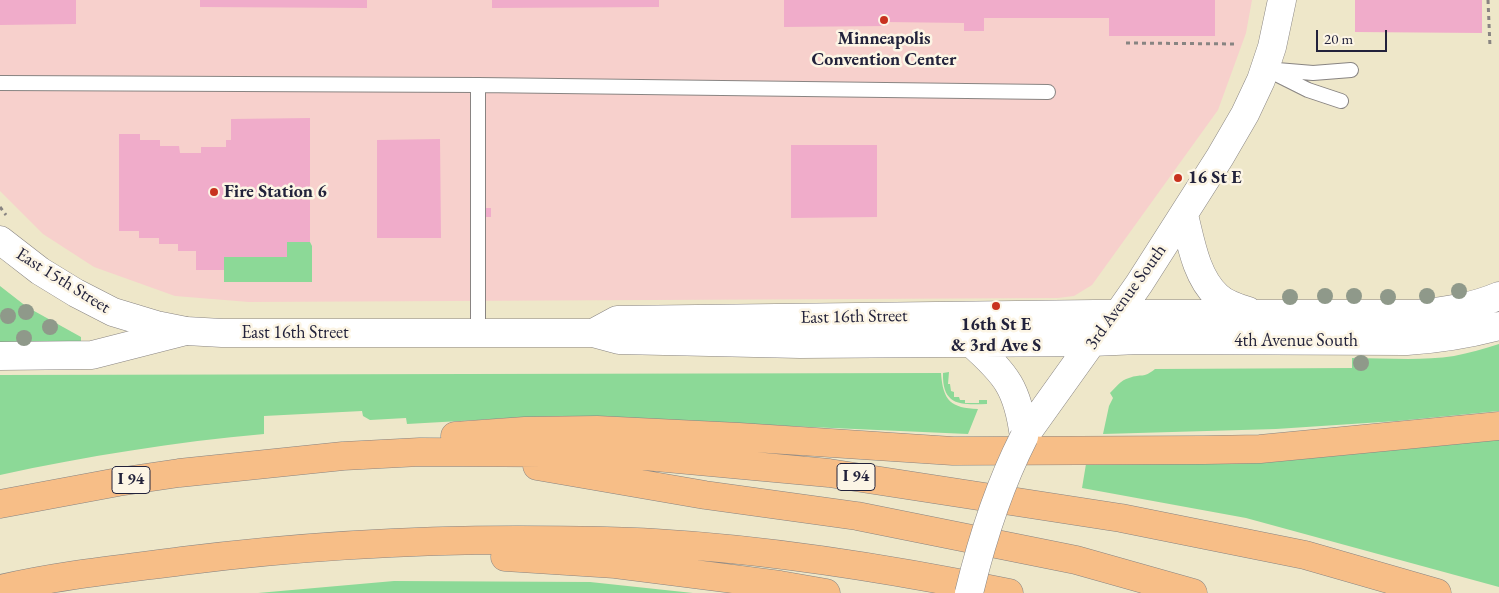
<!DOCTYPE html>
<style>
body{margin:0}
#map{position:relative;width:1499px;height:593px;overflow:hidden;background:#eee7c9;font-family:"EB Garamond",serif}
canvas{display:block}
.scale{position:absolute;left:1316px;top:30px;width:71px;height:22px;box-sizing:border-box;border:2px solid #22223b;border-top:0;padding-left:6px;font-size:15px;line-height:18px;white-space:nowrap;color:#22223b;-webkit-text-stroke:4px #fcf5e5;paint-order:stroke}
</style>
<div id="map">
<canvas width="1499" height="593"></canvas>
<div class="scale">20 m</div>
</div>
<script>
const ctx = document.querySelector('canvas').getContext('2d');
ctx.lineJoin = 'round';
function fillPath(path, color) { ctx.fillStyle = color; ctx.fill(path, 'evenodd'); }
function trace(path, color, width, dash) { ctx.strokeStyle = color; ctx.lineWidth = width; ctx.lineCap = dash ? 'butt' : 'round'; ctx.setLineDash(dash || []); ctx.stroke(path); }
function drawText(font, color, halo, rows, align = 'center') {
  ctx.font = font + ' "EB Garamond",serif'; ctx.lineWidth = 5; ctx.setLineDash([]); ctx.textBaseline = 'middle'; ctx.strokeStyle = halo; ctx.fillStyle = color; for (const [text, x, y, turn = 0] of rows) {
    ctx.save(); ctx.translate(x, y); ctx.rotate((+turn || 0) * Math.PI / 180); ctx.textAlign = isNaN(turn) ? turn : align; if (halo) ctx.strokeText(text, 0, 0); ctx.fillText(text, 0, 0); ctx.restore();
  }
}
const built = new Path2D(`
 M0 0H1252L1246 33 1218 110 1092 285 1074 296 1058 298 249 302 175 296 94 267 43 234 0 191Z`);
const green = new Path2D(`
 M287 242H310L312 246V282H224V257H287Z
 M0 286 27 307 81 337V341L77 343 0 344Z
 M1499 344V411L1397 421 1276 429 1103 434 1109 406 1113 398 1110 393C1116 387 1121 380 1129 378 1142 373 1143 379 1155 369L1352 368V358C1386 358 1421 361 1454 356 1469 353 1484 349 1499 344Z
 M949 372 948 384H950L951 391 954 392V397H959L960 400H965V403H979V400H987V404C961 405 942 406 943 373Z
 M941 373C943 401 951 408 978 409L968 434 629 419 513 418 407 424 406 418 370 420 363 416 362 411 264 416V434C175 442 87 456 0 475V375Z
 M1499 438V587L1246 518 1082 488 1086 464Z
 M394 581 590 582 693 593H258Z`);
const building = new Path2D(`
 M0 0H76V24L0 25Z
 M200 0H367V8L200 7Z
 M492 0H659V7L492 8Z
 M784 0H1215V36H1109V18H984V31H964V23L886 22V26L784 27Z
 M1355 0H1482V33L1355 32Z
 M310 118V242H287V257H224V270H196V251H178V244H159V238H139V231H119V134H140V140H160V146H179L180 153H201V147H226V140H231V119Z
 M440 139 441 238H377V140Z
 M791 145H877V217L791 218Z
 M486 208H491V217H486Z`);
const path = new Path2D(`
 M1488 0 1490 47
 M1126 43 1237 44
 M0 207 6 215`);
const service = new Path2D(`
 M1265 69 1313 73 1351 70
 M1272 72 1308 90 1341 101
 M0 83 478 85 1048 92
 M478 333V85`);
const minor = new Path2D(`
 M0 356 92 355 186 331`);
const tertiary = new Path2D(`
 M1184 215C1191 243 1196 276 1217 296 1225 304 1238 308 1248 311
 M0 240 40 271 76 293 113 312 156 325 186 331 222 333H593L619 340 800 344 1092 342 1139 340 1407 341C1438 339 1469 334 1499 326
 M593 333 617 320 1095 314H1418C1446 311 1473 307 1499 296
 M971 343C1007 375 1018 389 1024 437
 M1024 437 1092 342 1118 314 1139 284 1220 157 1245 114 1261 80 1272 47 1282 0`);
const motorway = new Path2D(`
 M455 436 525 431 597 430 739 437 953 451 1204 450 1260 449 1499 426
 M537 466 705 495 857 516 1076 560 1193 593
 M0 504 118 482 179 473 343 456 420 452 585 453 645 456 829 473 1121 518 1305 555 1437 593
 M505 557 615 564 780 585 826 593
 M0 589C60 575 121 569 182 561 293 547 405 540 518 540 564 540 609 540 655 543 774 550 892 569 1009 593`);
const tertiaryBridge = new Path2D(`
 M969 593C982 539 999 486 1024 437`);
const trees = [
 [1459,291],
 [1325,296],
 [1354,296],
 [1427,296],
 [1290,297],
 [1388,297],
 [26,312],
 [8,316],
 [50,327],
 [24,338],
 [1361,363]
];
const markers = [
 [884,20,5,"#c8321e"],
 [1178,178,5,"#c8321e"],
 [214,192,5,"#c8321e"],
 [996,306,5,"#c8321e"]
];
const shields = [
 [856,477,38],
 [131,480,38]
];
const shieldNames = [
 ["I 94",856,477],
 ["I 94",131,480]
];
const poiNames = [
 ["Minneapolis",884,39],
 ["Convention Center",884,60],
 ["16 St E",1188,178,"left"],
 ["Fire Station 6",224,192,"left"],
 ["16th St E",996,325],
 ["& 3rd Ave S",996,346]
];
const streetNames = [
 ["East 15th Street",63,281,32],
 ["3rd Avenue South",1126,297,-54],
 ["East 16th Street",854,317,-1],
 ["East 16th Street",295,333],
 ["4th Avenue South",1296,341]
];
fillPath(built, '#f7d0cc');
fillPath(green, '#8cd997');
fillPath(building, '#f0acca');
trace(service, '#888482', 16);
trace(minor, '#888482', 29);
trace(tertiary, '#888482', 29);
trace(motorway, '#888482', 29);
trace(path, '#888482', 3, [4, 4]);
trace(service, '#fff', 14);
trace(minor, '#fff', 28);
trace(tertiary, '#fff', 28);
trace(motorway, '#f7be87', 28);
trace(tertiaryBridge, '#888482', 29, []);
trace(tertiaryBridge, '#fff', 28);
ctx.fillStyle = '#8f998a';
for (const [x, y] of trees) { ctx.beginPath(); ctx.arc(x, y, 8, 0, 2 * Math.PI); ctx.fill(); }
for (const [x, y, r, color] of markers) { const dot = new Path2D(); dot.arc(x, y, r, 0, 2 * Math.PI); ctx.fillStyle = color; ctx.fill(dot); trace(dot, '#fcf5e5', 2); }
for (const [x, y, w] of shields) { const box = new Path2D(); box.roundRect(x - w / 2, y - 13.5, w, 27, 4); ctx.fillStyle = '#fcf5e5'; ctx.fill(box); trace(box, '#22223b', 1); }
drawText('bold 16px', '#22223b', null, shieldNames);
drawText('bold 18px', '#22223b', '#fcf5e5', poiNames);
drawText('18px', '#22223b', '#fcf5e5', streetNames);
</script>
